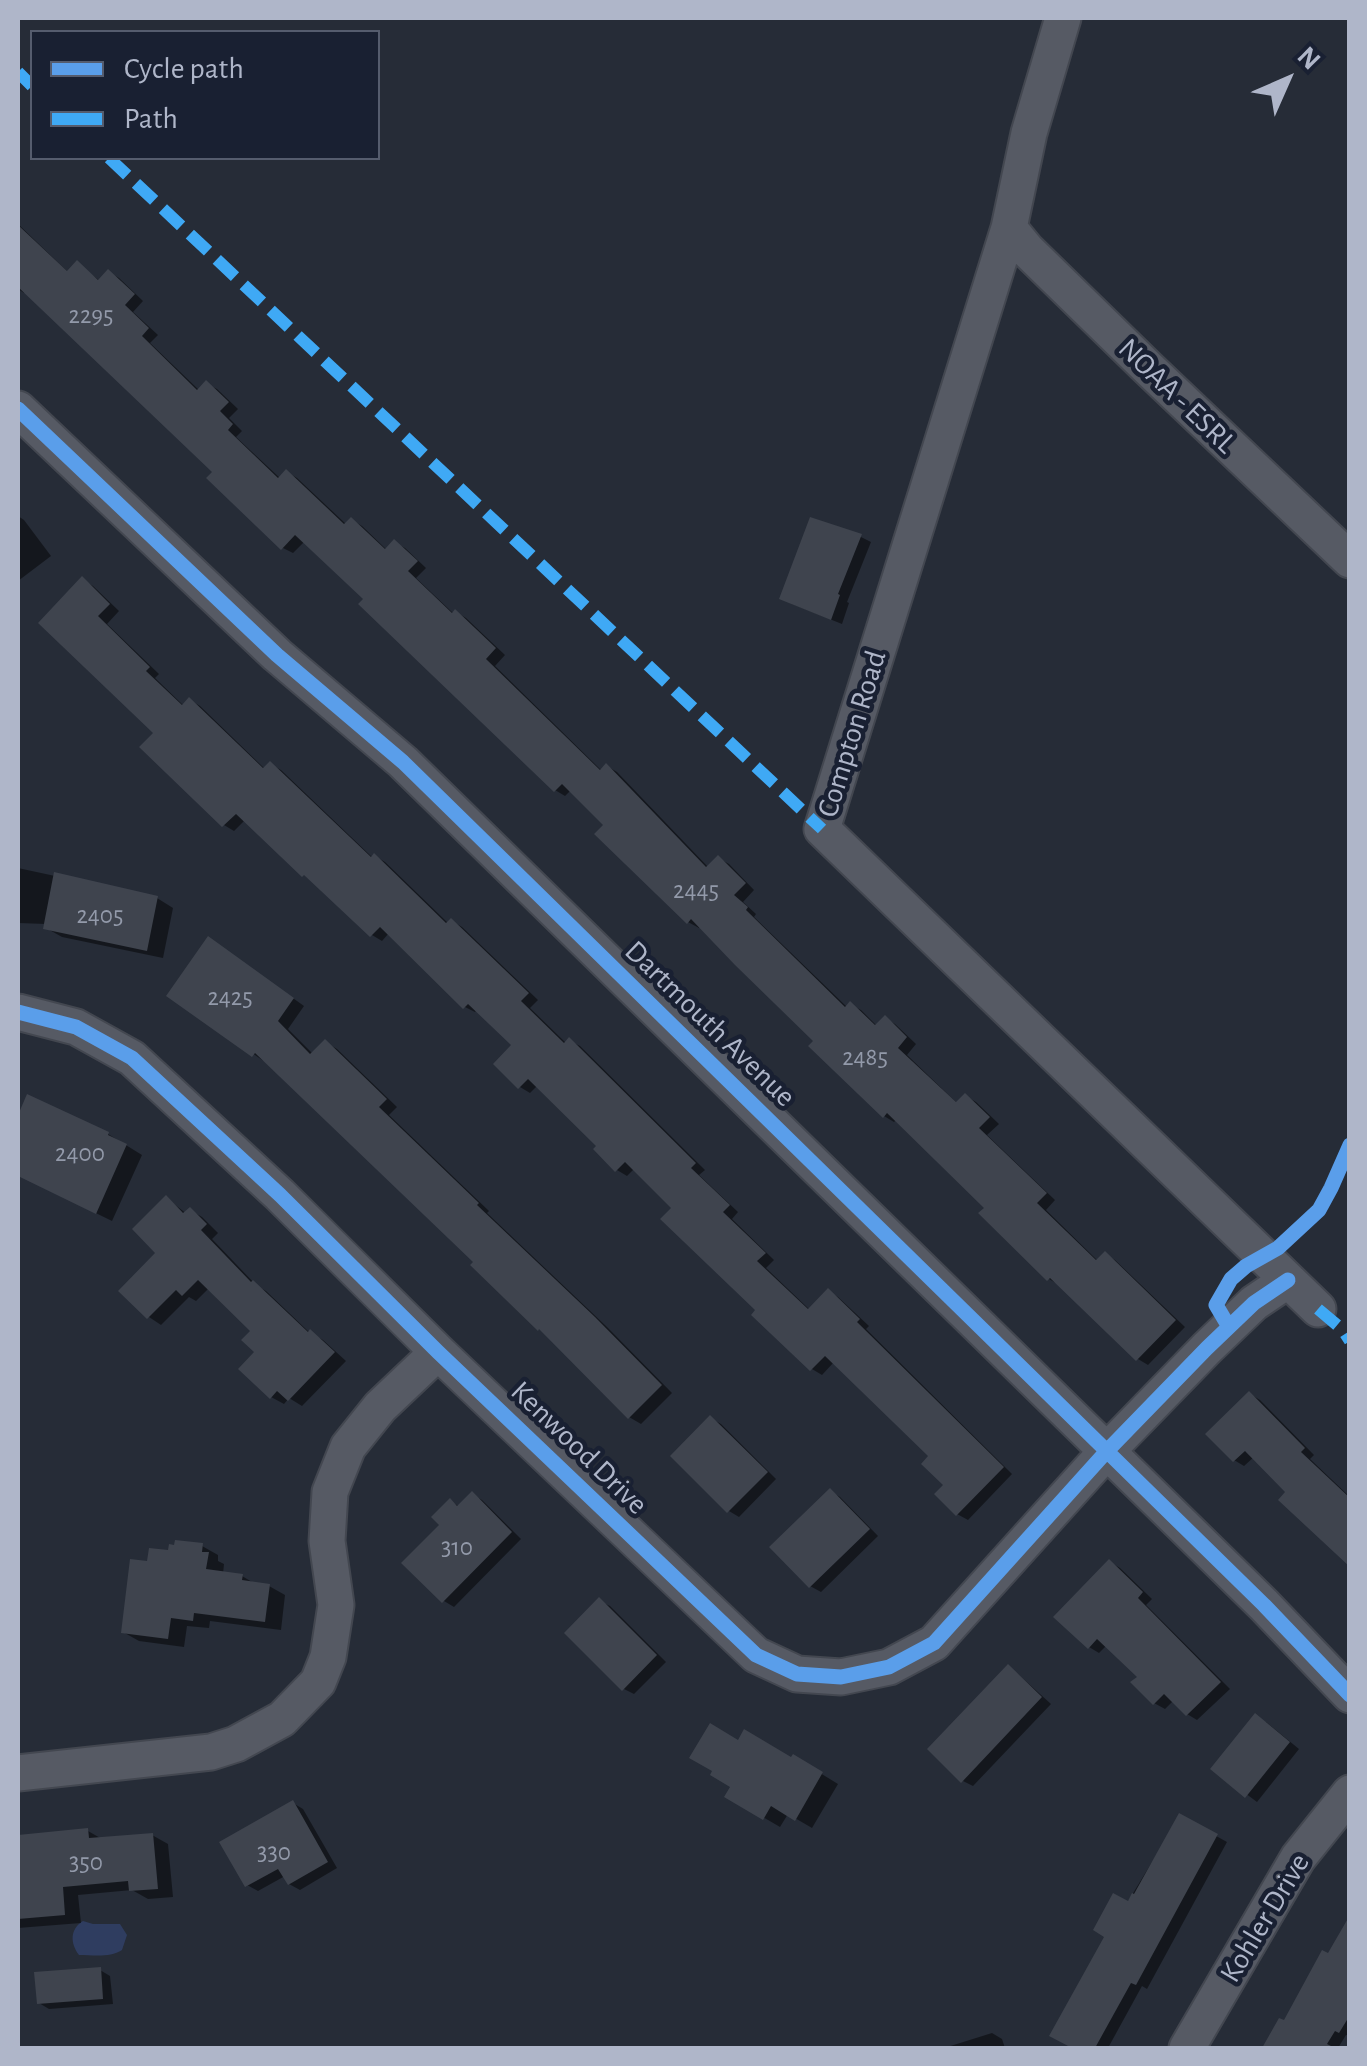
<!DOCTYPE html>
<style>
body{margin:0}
#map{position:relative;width:1367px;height:2066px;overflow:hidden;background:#262c37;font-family:"Alegreya Sans",sans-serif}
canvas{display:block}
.frame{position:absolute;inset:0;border:20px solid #afb6c9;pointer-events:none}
.legend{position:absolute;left:30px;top:30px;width:350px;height:130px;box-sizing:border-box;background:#192032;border:2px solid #555c6e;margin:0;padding:12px 18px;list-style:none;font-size:30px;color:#afb6c9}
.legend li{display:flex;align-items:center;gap:20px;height:50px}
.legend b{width:50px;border:2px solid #555c6e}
.north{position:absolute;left:1237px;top:30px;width:100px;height:100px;-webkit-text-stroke:8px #192032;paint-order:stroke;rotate:45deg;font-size:28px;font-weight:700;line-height:40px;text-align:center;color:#afb6c9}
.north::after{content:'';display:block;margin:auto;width:35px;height:45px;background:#afb6c9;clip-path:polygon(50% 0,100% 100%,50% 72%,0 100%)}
</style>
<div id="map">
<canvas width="1367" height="2066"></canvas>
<div class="frame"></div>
<ul class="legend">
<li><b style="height:12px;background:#5a9eea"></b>Cycle path</li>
<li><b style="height:12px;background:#3fa9f5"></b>Path</li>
</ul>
<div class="north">N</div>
</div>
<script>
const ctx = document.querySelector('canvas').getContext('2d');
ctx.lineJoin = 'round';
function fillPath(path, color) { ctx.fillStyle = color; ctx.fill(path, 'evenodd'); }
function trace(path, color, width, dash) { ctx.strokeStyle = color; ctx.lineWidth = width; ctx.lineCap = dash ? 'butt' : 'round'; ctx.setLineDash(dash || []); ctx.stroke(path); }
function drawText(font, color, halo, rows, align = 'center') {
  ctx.font = font + ' "Alegreya Sans",sans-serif'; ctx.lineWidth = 9; ctx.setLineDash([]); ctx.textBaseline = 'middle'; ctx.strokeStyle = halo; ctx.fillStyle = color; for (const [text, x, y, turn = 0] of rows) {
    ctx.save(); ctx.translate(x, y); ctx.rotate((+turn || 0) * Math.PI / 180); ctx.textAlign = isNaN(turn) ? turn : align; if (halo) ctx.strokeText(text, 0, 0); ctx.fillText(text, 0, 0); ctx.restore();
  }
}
const water = new Path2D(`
 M83 1921 93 1924H120L127 1935 122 1950C110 1958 93 1955 79 1955 70 1943 70 1929 83 1921Z`);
const shadow = new Path2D(`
 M18 224 69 273 78 264 100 281 109 272 119 278 143 301 133 312 158 335 150 343 200 391 207 384 217 389 238 409 229 418 242 431 236 437 281 479 287 472 297 478 347 525 352 520 362 526 387 550 394 542 405 548 426 568 416 578 454 614 456 612 466 618 505 655 495 666 602 771 607 766 617 772 709 868 718 858 729 864 754 890 743 902 756 914 754 917 848 1008 851 1005 861 1010 877 1026 885 1018 895 1024 916 1044 907 1055 958 1104 966 1096 976 1102 999 1124 987 1135 1055 1200 1046 1210 1098 1261 1105 1254 1115 1260 1185 1327 1148 1365 1138 1359 1061 1286 1049 1279 988 1208 897 1119 894 1122 884 1116 817 1040 701 926 699 928 688 922 606 825 571 790 565 796 555 790 367 599 305 541 293 553 283 548 216 471 25 291 24 293 18 289Z
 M18 516 24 520 51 556 18 581Z
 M811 520 861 537 871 542 847 602 849 603 842 624 792 604Z
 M83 580 93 586 119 611 107 624 159 674 155 678 184 706 190 700 200 706 265 769 270 764 281 770 373 858 375 856 385 862 449 924 452 921 462 927 538 1000 530 1008 567 1044 570 1041 580 1046 705 1170 699 1175 738 1212 732 1219 774 1260 766 1268 810 1310 828 1291 838 1297 869 1326 866 1329 1012 1474 968 1520 957 1514 946 1485 932 1456 834 1362 822 1375 812 1369 758 1310 674 1208 635 1168 627 1176 617 1170 600 1146 538 1085 530 1093 520 1087 514 1045 477 1010 475 1012 465 1007 389 933 382 941 372 935 246 819 234 831 224 825 143 747 156 733 41 623Z
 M18 868 157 898 173 908 163 958 62 937 46 928V924L18 923Z
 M220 946 304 1006 288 1029 313 1054 325 1042 337 1049 397 1107 389 1115 489 1211 487 1213 607 1327 672 1393 641 1424 629 1417 477 1262 265 1062 169 995Z
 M28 1097 108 1134 142 1155 112 1221 18 1175V1121Z
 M166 1198 187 1214 190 1210 202 1217 218 1233 212 1239 257 1286 266 1291 309 1332 323 1340 346 1361 302 1406 289 1398 284 1404 271 1397 254 1331 209 1288 196 1301 189 1297 161 1325 149 1317 122 1291 159 1253Z
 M1250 1394 1260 1400 1314 1455 1310 1459 1350 1497V1564L1288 1492 1254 1457 1244 1466 1234 1460Z
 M710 1418 721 1424 776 1479 739 1517 729 1511Z
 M830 1491 840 1497 878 1536 821 1592 810 1586Z
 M472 1494 482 1500 521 1539 454 1607 444 1601 442 1525 450 1501 460 1507Z
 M202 1546 218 1555V1561L224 1564 223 1574 242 1576 257 1585 269 1586 285 1595 281 1630 210 1621 209 1628 187 1626 184 1647 139 1641 123 1632 150 1564 170 1553Z
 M1110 1562 1120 1568 1152 1599 1146 1605 1230 1689 1197 1720 1187 1714 1174 1700 1165 1709 1154 1703 1140 1677 1107 1645 1099 1653 1089 1647Z
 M599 1601 610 1606 666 1662 634 1694 624 1689Z
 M1008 1668 1018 1674 1051 1704 973 1786 963 1781Z
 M1266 1722 1299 1749 1257 1802 1213 1769Z
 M739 1743 792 1760 794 1757 838 1784 812 1828 788 1814 780 1827 727 1796 733 1786Z
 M293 1803 303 1809 337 1868 300 1890 289 1884 285 1876 258 1891 247 1885Z
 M1180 1816 1227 1842 1147 1989 1142 1986 1108 2048H1076L1052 2035 1107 1936Z
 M88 1831 102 1839 152 1835 168 1844 173 1897 148 1899 132 1890 78 1895 81 1923 18 1928V1837Z
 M1350 1920V2036L1346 2035 1338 2048H1265L1280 2021 1285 2023 1329 1956Z
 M100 1970 110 1976 113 2004 49 2009 39 2003Z
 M992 2033 1002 2039 1005 2048H944Z`);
const building = new Path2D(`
 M18 225 67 271 77 260 98 280 108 269 135 294 125 305 149 328 142 336 197 390 206 380 229 402 220 411 233 424 228 430 278 478 286 469 344 524 351 517 385 549 394 539 418 561 408 571 452 613 455 609 496 648 486 659 600 770 606 763 706 867 718 855 746 883 734 895 748 907 746 910 845 1007 850 1001 875 1025 885 1015 907 1037 898 1048 956 1102 965 1093 990 1117 979 1128 1047 1193 1037 1203 1096 1260 1105 1251 1176 1320 1136 1361 1050 1278 1047 1281 978 1213 984 1208 887 1113 883 1118 808 1046 813 1041 735 965 691 919 687 924 594 834 603 825 562 784 554 792 358 604 363 599 295 535 281 550 206 478 212 472 18 287Z
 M810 517 862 534 838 594 840 595 831 620 779 599Z
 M82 576 110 604 98 616 150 667 146 671 182 705 189 697 263 768 270 761 371 857 374 853 446 923 451 918 529 993 521 1001 564 1043 569 1037 696 1163 691 1168 730 1205 723 1212 766 1253 757 1261 808 1309 828 1288 860 1319 857 1322 1004 1467 956 1516 934 1494 943 1485 921 1464 928 1456 825 1356 810 1371 751 1315 755 1310 660 1219 671 1208 625 1162 615 1172 593 1149 596 1146 528 1079 518 1089 493 1064 511 1045 468 1004 463 1009 380 927 370 937 304 875 302 877 236 814 222 827 139 747 153 733 38 623Z
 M54 872 158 896 147 951 43 929Z
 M208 936 294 998 278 1021 310 1054 325 1039 387 1099 379 1107 479 1203 477 1205 595 1317 662 1385 628 1419 539 1329 538 1331 470 1265 473 1262 255 1053 252 1057 166 996Z
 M27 1094 109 1132 108 1135 127 1144 96 1214 18 1176V1115Z
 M166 1195 183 1213 190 1207 207 1224 201 1230 251 1282 253 1280 308 1332 310 1329 335 1352 288 1401 277 1391 270 1399 238 1369 254 1352 241 1340 250 1331 198 1280 182 1296 176 1290 147 1319 118 1291 155 1253 132 1229Z
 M1249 1391 1305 1448 1301 1452 1350 1498V1567L1278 1500 1285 1492 1245 1451 1233 1462 1205 1434Z
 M710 1415 768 1472 727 1513 670 1456Z
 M830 1488 870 1529 809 1588 769 1547Z
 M472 1491 512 1532 442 1603 401 1563 439 1525 431 1517 450 1498 457 1506Z
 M175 1540 203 1543 202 1552H209L206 1569 243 1574 242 1580 270 1584 265 1622 194 1613 193 1621 171 1618 168 1639 121 1633 130 1559 147 1561 149 1548 168 1550 169 1544 174 1545Z
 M1109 1559 1143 1592 1138 1598 1221 1682 1186 1716 1164 1694 1153 1705 1130 1682 1137 1677 1097 1639 1088 1649 1053 1617Z
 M599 1597 657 1655 622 1691 564 1633Z
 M1008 1664 1042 1697 961 1783 927 1749Z
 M1255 1713 1290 1742 1245 1798 1210 1769Z
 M710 1723 738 1740 744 1729 791 1757 793 1754 823 1772 795 1821 771 1806 763 1820 724 1797 730 1787 710 1775 712 1771 689 1758Z
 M293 1800 328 1862 288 1885 278 1869 245 1887 219 1842Z
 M1179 1813 1218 1834 1136 1985 1131 1983 1095 2048H1072L1049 2036 1104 1937 1093 1930 1113 1893 1128 1901 1132 1893 1134 1894Z
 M88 1828 89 1838 153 1833 158 1889 129 1891 128 1881 63 1887 65 1915 18 1919V1835Z
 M1350 1915V2015L1339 2033 1335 2031 1327 2044 1335 2048H1262L1279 2018 1284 2020 1322 1950 1328 1953Z
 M101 1967 103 1999 37 2004 34 1972Z`);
const minor = new Path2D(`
 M1063 18 1029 133 1009 228 822 829 1318 1309
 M1009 228 1027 250 1148 368 1350 560
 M18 409 277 655 403 762 1264 1605 1350 1695
 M18 1012 76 1027 132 1058 280 1195 438 1352 756 1655 797 1674 841 1677 889 1667 934 1643 1106 1452 1207 1348 1254 1303 1288 1280
 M18 1773 211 1752 236 1744 282 1719 318 1682 328 1657 336 1605 327 1541 330 1492 348 1447 380 1407 438 1352
 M1187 2048 1298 1858 1350 1793`);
const quiet = new Path2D(`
 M18 72 32 86
 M109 158 822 829
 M1318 1309 1343 1330 1350 1341`);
const cycleway = new Path2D(`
 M18 409 277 655 403 762 1264 1605 1350 1695
 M18 1012 76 1027 132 1058 280 1195 438 1352 756 1655 797 1674 841 1677 889 1667 934 1643 1106 1452 1207 1348 1254 1303 1288 1280
 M1229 1327 1216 1305 1231 1279 1246 1266 1278 1248 1319 1210 1331 1188 1350 1145`);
const numberNames = [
 ["2295",91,315],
 ["2445",696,890],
 ["2405",100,915],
 ["2425",230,997],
 ["2485",865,1057],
 ["2400",80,1153],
 ["310",457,1547],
 ["330",274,1852],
 ["350",86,1862]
];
const streetNames = [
 ["NOAA - ESRL",1177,396,44],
 ["Compton Road",852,734,-73],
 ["Dartmouth Avenue",710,1024,44],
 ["Kenwood Drive",579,1448,44],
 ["Kohler Drive",1265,1918,-59]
];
fillPath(water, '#2f3d60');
fillPath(shadow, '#0007');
fillPath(building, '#3f444e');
trace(minor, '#434750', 39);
trace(minor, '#565a64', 35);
trace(quiet, '#3fa9f5', 12, [25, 12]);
trace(cycleway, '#5a9eea', 15);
drawText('25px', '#939aaa', null, numberNames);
drawText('30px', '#afb6c9', '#192032', streetNames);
</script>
